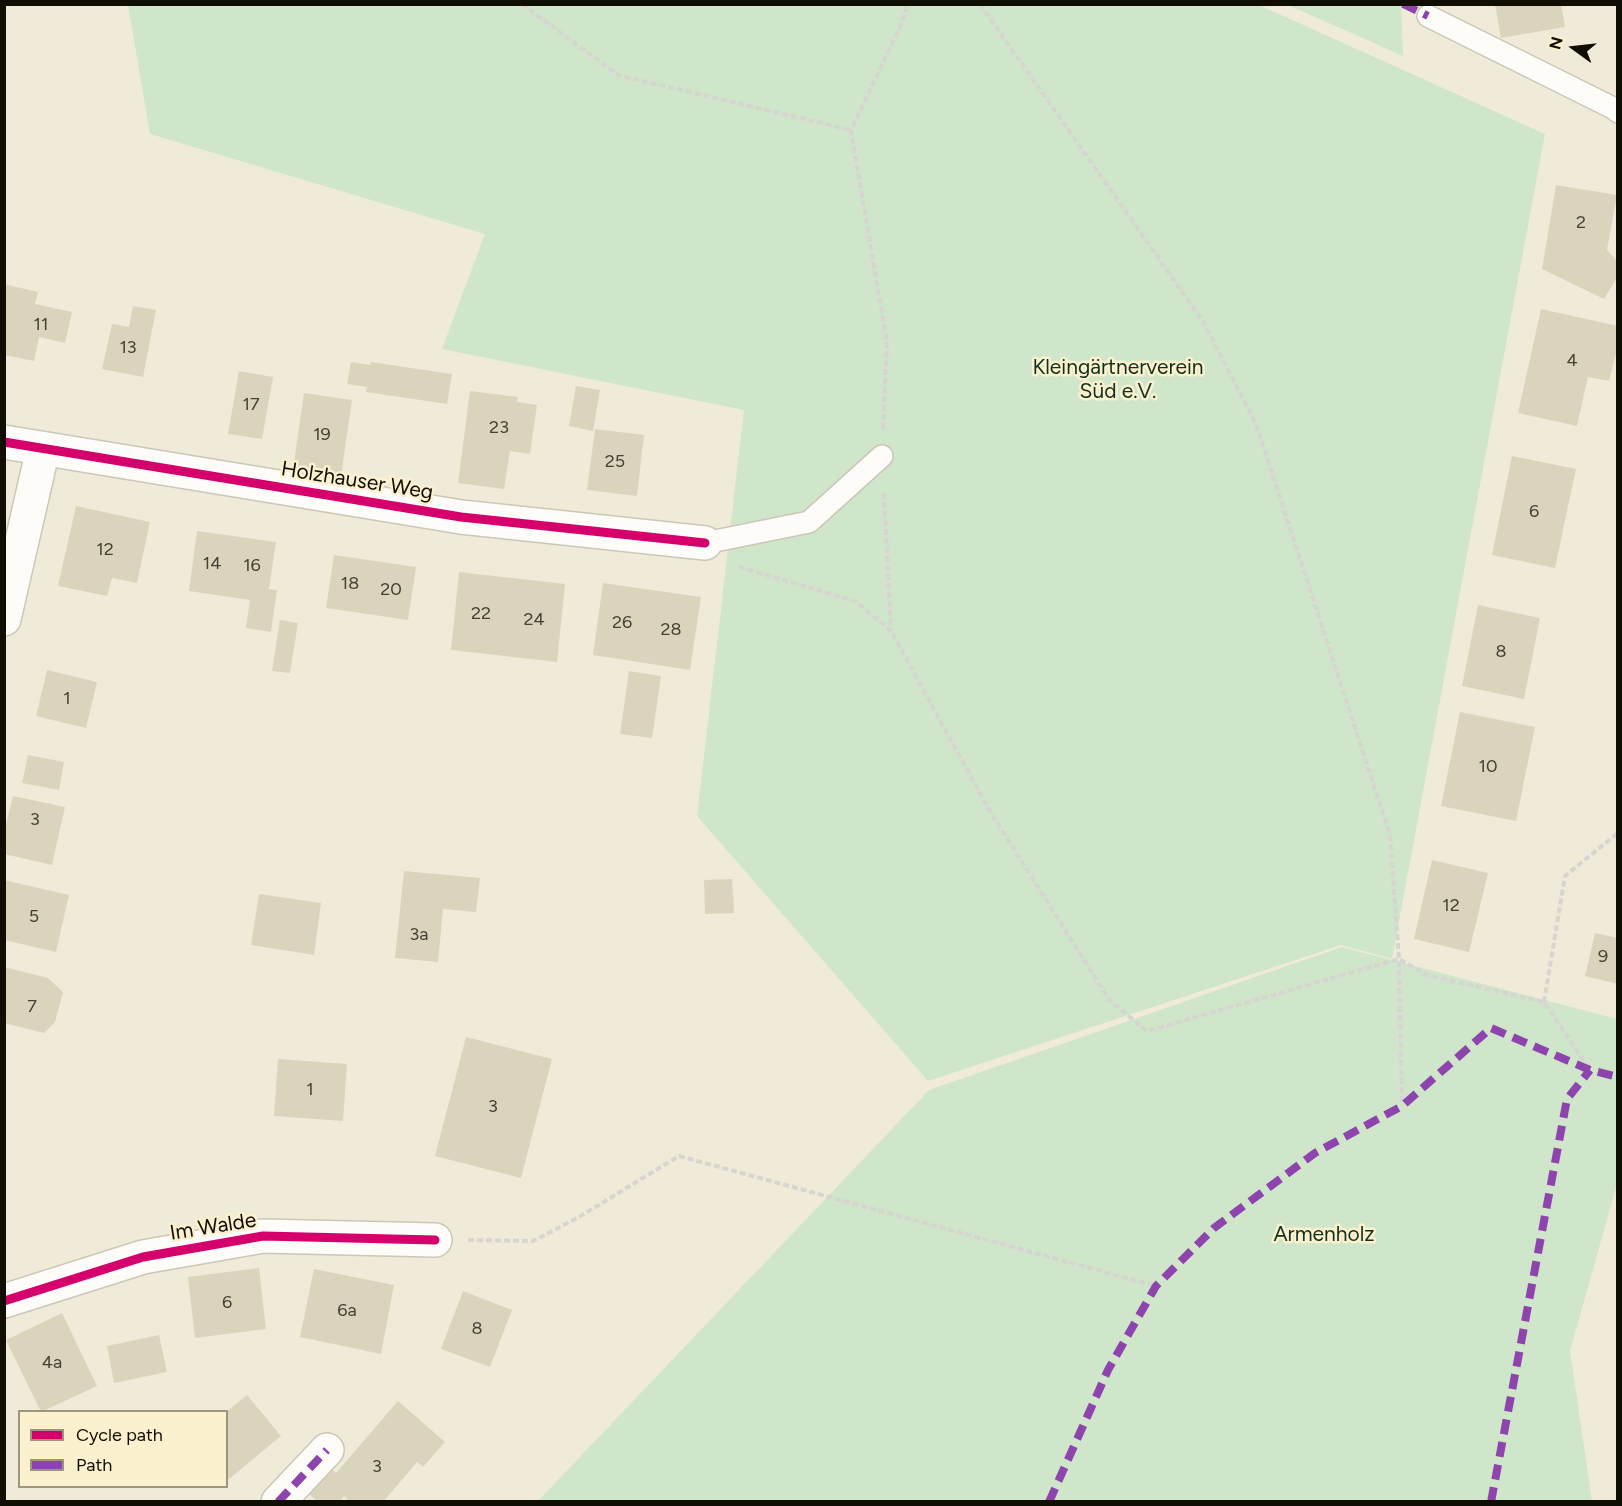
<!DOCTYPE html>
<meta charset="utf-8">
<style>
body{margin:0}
#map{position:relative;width:1622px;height:1506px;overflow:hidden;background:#f0ebd8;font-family:Figtree,sans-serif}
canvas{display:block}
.frame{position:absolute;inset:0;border:6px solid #100d03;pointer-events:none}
.legend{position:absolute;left:18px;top:1410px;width:210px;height:78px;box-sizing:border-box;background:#fbf1ce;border:2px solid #9d967d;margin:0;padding:8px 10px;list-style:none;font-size:18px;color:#100d03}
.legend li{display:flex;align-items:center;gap:12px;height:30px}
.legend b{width:30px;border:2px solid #9d967d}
.north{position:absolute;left:1544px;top:18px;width:60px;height:60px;-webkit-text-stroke:4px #fbf1ce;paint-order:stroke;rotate:285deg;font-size:16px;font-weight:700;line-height:24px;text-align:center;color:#100d03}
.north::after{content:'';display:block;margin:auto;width:21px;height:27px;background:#100d03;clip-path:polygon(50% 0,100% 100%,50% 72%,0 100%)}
</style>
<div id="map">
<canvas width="1622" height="1506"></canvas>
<div class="frame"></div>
<ul class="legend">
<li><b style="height:8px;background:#d6006c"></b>Cycle path</li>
<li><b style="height:8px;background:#8e44ad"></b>Path</li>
</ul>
<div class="north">N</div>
</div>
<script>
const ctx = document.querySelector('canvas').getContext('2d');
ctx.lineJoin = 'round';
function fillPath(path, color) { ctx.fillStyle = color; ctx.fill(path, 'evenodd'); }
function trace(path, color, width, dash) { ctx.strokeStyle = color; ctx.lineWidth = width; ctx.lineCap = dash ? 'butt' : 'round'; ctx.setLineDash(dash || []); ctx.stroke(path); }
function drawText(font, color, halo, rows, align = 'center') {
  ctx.font = font + ' Figtree,sans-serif'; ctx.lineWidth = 5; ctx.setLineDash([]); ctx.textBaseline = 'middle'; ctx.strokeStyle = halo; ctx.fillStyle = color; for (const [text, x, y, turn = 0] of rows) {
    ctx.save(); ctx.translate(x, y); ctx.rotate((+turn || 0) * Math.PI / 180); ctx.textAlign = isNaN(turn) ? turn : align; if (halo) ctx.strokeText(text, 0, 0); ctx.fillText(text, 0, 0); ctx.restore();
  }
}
const green = new Path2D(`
 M128 5H1259L1545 134 1392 959 1341 945 928 1081 697 816 744 410 442 349 485 234 150 134Z
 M1288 5H1401L1403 56Z
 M1342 947 1617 1019V1184L1570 1351 1592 1501H538L929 1090Z`);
const building = new Path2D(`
 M1495 4H1561L1565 27 1501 38Z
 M1556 185 1617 195 1607 250 1618 262V276L1604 299 1542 269Z
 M4 284 38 292 35 304 72 312 65 343 39 337 34 361 4 355Z
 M133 306 156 310 143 377 102 369 112 324 129 327Z
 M1541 309 1618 326V345L1609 381 1588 377 1577 426 1518 413Z
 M351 362 370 365 371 362 452 374 447 404 366 392 367 387 347 384Z
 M239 371 273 377 262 439 228 434Z
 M576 386 600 390 593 431 569 426Z
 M470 391 518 397 517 402 537 405 530 454 510 451 504 489 458 483Z
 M304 393 352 400 341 476 293 469Z
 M595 429 644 435 637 496 587 490Z
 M1512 456 1576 469 1555 568 1492 555Z
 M76 506 150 522 137 583 112 578 107 596 58 586Z
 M197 531 276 542 269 589 277 590 271 632 246 628 250 600 189 591Z
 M334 555 416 567 408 620 326 608Z
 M459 572 565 584 557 662 451 650Z
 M603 583 701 597 690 670 593 655Z
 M1478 605 1540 618 1524 699 1462 686Z
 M280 620 298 623 290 673 272 671Z
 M47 670 97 682 86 728 36 716Z
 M629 671 661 676 652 738 620 734Z
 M1460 712 1535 727 1516 821 1441 806Z
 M28 755 64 762 59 790 22 783Z
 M13 796 65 807 52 865 4 854V832Z
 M1432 860 1488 873 1469 952 1414 939Z
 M404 871 480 878 476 912 443 909 438 962 395 958Z
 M732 879 734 913 705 914 704 880Z
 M4 880 69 895 56 952 4 940Z
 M259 894 321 903 314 955 251 945Z
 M1595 933 1618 938V984L1585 976Z
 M4 967 48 978 63 992 55 1022 44 1033 4 1023Z
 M466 1037 552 1059 521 1178 435 1156Z
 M278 1059 347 1064 343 1121 274 1116Z
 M259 1268 266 1329 195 1338 188 1277Z
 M314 1269 394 1285 381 1354 300 1337Z
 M463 1291 512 1310 490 1367 441 1349Z
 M62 1313 97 1386 41 1412 6 1340Z
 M159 1335 167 1372 114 1383 107 1346Z
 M247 1395 281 1436 229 1479 226 1476V1412Z
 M398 1401 445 1442 423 1467 417 1462 383 1502H350L344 1496 339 1502H318L300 1486 321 1460 336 1473Z`);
const path = new Path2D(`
 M522 4 618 75 851 130
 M980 4 1204 323 1256 424 1390 835 1399 959 1402 1106
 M883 429 887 343 851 130 900 27 908 4
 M884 493 891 631
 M739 567 855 601 891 631 991 813 1110 1001 1147 1031 1399 959 1427 975 1544 1002 1590 1070
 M1544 1002 1565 876 1618 833
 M468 1240 533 1241 579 1217 679 1156 1156 1286`);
const service = new Path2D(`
 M1428 16 1613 108 1618 112
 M705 543 809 522 882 456`);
const minor = new Path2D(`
 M4 442 461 517 705 543
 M4 619 43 449
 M4 1301 143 1257 263 1236 435 1240
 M278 1502 327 1450`);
const quiet = new Path2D(`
 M1403 4 1428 16
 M278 1502 327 1450
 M1049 1502 1108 1370 1156 1286 1214 1228 1315 1153 1402 1106 1491 1028 1590 1070 1618 1077
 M1491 1502 1567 1099 1590 1070`);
const cycleway = new Path2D(`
 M4 442 461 517 705 543
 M4 1301 143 1257 263 1236 435 1240`);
const numberNames = [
 ["2",1581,223],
 ["11",41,325],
 ["13",128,348],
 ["4",1572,361],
 ["17",251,405],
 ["23",499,428],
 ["19",322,435],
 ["25",615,462],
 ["6",1534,512],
 ["12",105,550],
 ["14",212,564],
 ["16",252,566],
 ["18",350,584],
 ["20",391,590],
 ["22",481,614],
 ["24",534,620],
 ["26",622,623],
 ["28",671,630],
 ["8",1501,652],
 ["1",67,699],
 ["10",1488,767],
 ["3",35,820],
 ["12",1451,906],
 ["5",34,917],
 ["3a",419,935],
 ["9",1603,957],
 ["7",32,1007],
 ["1",310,1090],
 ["3",493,1107],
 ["6",227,1303],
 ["6a",347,1311],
 ["8",477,1329],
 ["4a",52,1363],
 ["3",377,1467]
];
const parkNames = [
 ["Kleingärtnerverein",1118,368],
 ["Süd e.V.",1118,392],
 ["Armenholz",1324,1235]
];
const streetNames = [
 ["Holzhauser Weg",357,481,9],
 ["Im Walde",213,1227,-9]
];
fillPath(green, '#cfe6cb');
fillPath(building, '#dbd4bc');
trace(service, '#cbc7b8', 24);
trace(minor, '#cbc7b8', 36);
trace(path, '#d6d5cf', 4, [6, 3]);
trace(service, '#fdfcf9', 21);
trace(minor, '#fdfcf9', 33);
trace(quiet, '#8e44ad', 8, [15, 8]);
trace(cycleway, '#d6006c', 9);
drawText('18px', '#444032', null, numberNames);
drawText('21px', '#10301d', '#fbf1ce', parkNames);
drawText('21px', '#100d03', '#fbf1ce', streetNames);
</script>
